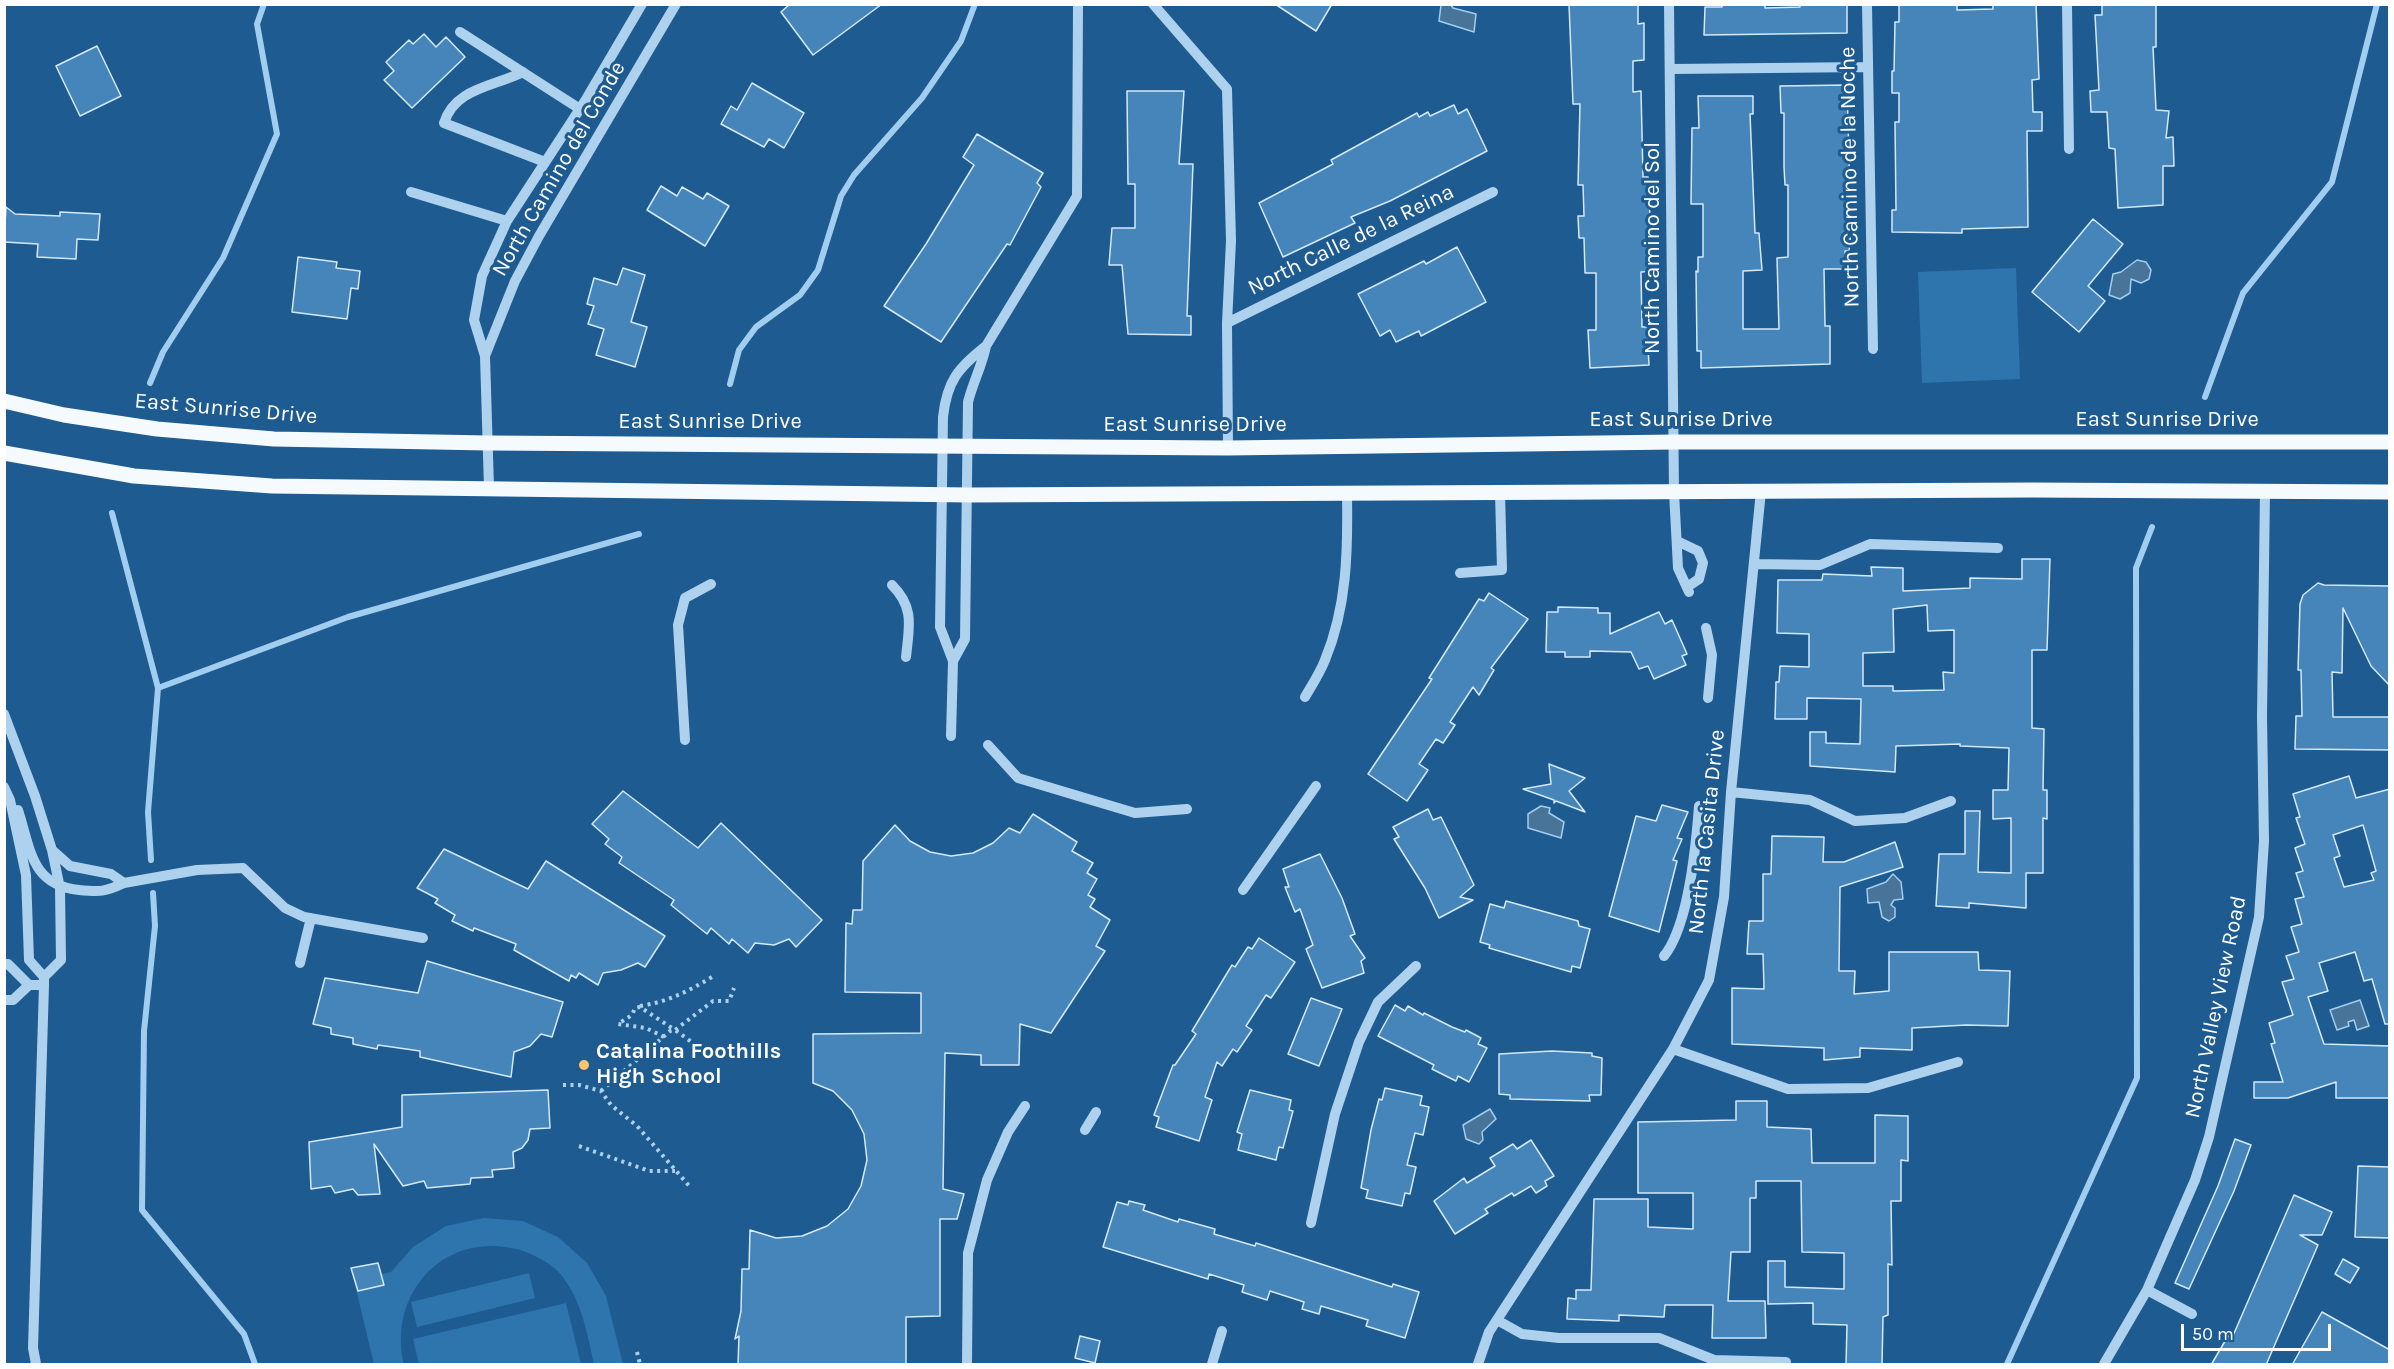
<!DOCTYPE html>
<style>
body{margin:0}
#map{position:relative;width:2394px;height:1369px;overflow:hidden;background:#1d5b91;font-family:Karla,sans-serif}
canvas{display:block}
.frame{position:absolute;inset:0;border:6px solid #fff;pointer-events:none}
.scale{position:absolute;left:2181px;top:1324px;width:150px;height:27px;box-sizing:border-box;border:3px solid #fff;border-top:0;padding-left:8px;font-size:18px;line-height:21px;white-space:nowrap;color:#fff;-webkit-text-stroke:4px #1d5b91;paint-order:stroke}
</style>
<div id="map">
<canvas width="2394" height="1369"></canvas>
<div class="frame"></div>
<div class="scale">50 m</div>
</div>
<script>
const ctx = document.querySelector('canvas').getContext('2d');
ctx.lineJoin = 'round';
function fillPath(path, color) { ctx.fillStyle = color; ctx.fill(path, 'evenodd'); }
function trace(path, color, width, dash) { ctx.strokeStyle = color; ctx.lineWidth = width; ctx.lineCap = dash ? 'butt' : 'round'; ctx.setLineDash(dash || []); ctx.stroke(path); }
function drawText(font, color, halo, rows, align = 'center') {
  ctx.font = font + ' Karla,sans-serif'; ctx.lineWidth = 6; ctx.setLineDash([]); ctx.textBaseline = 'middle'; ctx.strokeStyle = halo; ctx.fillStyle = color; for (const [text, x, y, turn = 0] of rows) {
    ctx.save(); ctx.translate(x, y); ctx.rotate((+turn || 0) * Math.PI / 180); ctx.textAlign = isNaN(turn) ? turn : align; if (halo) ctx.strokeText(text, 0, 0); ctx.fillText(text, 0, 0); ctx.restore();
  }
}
const green = new Path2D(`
 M2016 268 2020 379 1922 383 1918 272Z
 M484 1218 523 1221 558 1237 587 1263 606 1296 623 1364H594C587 1333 582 1302 562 1276 552 1263 534 1255 520 1250 446 1229 387 1292 404 1364H374L354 1281 391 1272 413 1247 446 1226Z
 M529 1273 535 1298 417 1327 411 1302Z
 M566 1303 581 1364H419L413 1339Z`);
const water = new Path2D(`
 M1441 5H1451L1453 8 1476 14 1474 32 1439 21Z
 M2137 260 2146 262 2151 270 2149 279 2141 283 2131 279 2130 293 2120 299 2109 295 2113 274 2121 272Z
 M1541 806 1550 808 1549 813 1564 822 1561 838 1528 828V814Z
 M1893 874 1901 882 1903 899 1894 900 1891 905 1895 908V917L1889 921 1882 917 1879 902 1868 903 1867 889 1886 882Z
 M2360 1000 2369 1026 2357 1030 2354 1020 2348 1022 2349 1026 2337 1030 2330 1010Z
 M1490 1109 1496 1119 1482 1132 1483 1140 1479 1144 1466 1139 1463 1125Z`);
const stream = new Path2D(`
 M150 383 163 352 223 258 277 134 257 24 264 4
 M730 384 739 350 756 327 800 295 818 270 841 196 854 175 922 98 961 41 975 4
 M2205 397 2243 293 2332 182 2377 4
 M112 513 158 688 148 812 151 860
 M158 688 348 617 639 534
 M153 893 155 926 144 1031 142 1210 244 1334 255 1364
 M2007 1364 2137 1078 2136 568 2152 527`);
const building = new Path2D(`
 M790 4H882L813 55 781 12Z
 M1275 4H1332L1316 31Z
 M1569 4H1638V24L1644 23V60L1633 61V92L1641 91 1643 177H1648L1651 236H1654L1655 271 1641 272 1642 327H1647L1649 365 1590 368 1588 330H1596V273H1585L1584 238H1579L1578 216H1584L1583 185H1578L1580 104H1573Z
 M1722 4H1765V8L1800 7V4H1847V33L1704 35 1705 7H1722Z
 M1899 4H1957V10L1993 9V4H2036L2039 79 2032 80 2033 112H2042V131H2027L2028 227 1962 229V233L1892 232V210H1896L1895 122H1899V93H1892V71H1894L1895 22H1899Z
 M2102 4H2156V47H2153L2156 110 2169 111 2166 138 2173 137 2174 166H2163V205L2118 208 2115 149 2109 148 2107 112H2091L2090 91 2099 90 2095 15H2102Z
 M424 34 436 47 446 37 465 57 412 108 384 80 394 71 386 62 409 40 413 44Z
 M97 46 121 96 80 116 56 66Z
 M752 83 804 113 784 148 769 139 764 147 721 124 731 106 737 110Z
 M1847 85 1851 231 1849 251H1845L1846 269H1824L1825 326H1830V364L1701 368V351H1697L1696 271 1698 272V257H1703V204H1691L1692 128H1699L1698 96H1753V114H1750L1755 233H1759L1762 270 1743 271V329H1779L1777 258 1788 257V185H1785L1784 167V113H1781L1780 86Z
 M1127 91H1184L1179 164H1193L1187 316H1191V335L1128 334 1122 265H1109L1112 228H1135V184H1128Z
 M1454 105 1458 114 1467 109 1487 151 1390 201 1351 217 1355 223 1283 257 1259 203 1333 164 1331 160 1417 113 1419 117 1428 112 1430 116Z
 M977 134 1043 173 1037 183 1041 187 1010 245 1007 244 941 342 884 306 926 244 974 165 963 157Z
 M661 186 677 196 682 187 703 199 707 193 729 206 705 246 647 210Z
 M6 207 15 214 60 216V212L100 214 98 240 77 239 76 259 37 257 38 244 4 242Z
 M2093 219 2123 244 2088 286 2105 301 2079 332 2032 292Z
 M1457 247 1486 302 1421 336 1419 331 1396 342 1390 330 1380 336 1358 294 1424 261 1426 264Z
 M298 257 337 262 336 268 360 271 358 289 351 288 347 319 292 312Z
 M623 268 645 275 631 322 647 327 635 367 596 355 604 329 588 324 594 306 587 304 594 278 617 285Z
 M2022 559H2050L2047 650H2032V728L2044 729 2043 790H2047V819L2043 818V873H2026V908L1969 903V908L1936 906 1939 854H1965V811H1980L1978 872 2011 873V818L1993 819V790H2008L2009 748 1960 746V744L1896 746 1895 772 1810 766V732H1826V743L1860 744 1861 699 1807 698V719H1775L1776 682H1779L1780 666 1809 667V634L1777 633 1778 580H1822L1823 574 1872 576 1871 567 1903 568V591L1970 588V578L2022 579ZM1927 605 1928 631 1954 630V673L1943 672 1944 690 1893 691V686H1863V653L1894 652 1893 609Z
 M2318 583 2324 585 2390 586V686L2371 666 2343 608 2342 673 2332 672 2333 717H2390V750L2295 749 2296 716H2302L2301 670H2298L2300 604 2303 595Z
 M1489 593 1528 619 1491 668 1494 670 1479 695 1473 687 1450 722 1455 725 1443 743 1436 739 1419 764 1428 770 1407 801 1368 774 1432 679 1429 678 1479 599 1484 601Z
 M1558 607 1598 608V613H1610V634L1659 612 1665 624 1672 620 1687 654 1682 656 1686 665 1654 679 1648 666 1639 669 1631 652 1590 651V657H1565V652H1546L1547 612H1558Z
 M1549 764 1585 778 1569 791 1585 812 1556 801 1554 803V800L1523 789 1551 784Z
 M2349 776 2356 798 2390 789V1024H2385L2372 979 2364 981 2355 952 2319 963 2328 991 2308 997 2324 1044 2390 1046V1098H2336V1082L2288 1098H2254V1082H2283L2271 1044 2275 1043 2269 1023 2293 1015 2282 982 2294 979 2286 956 2299 952 2291 927 2302 924 2295 899 2304 897 2296 873 2303 871 2295 848 2305 844 2296 818 2300 817 2293 794ZM2363 825 2376 871 2371 873 2374 880 2344 887 2334 858 2340 856 2333 835Z
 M623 791 698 848 721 823 822 920 796 947 789 939 774 945 755 943 748 953 732 939 729 944 711 928 707 934 671 905 674 900 619 863 622 857 605 844 609 839 592 824Z
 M1662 805 1688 812 1677 838 1682 839 1673 860 1677 861 1659 932 1609 916 1636 816 1656 821Z
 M1428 809 1433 820 1441 817 1474 885 1460 897 1473 900 1439 918 1425 888 1394 839 1399 837 1393 827Z
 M1033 814 1077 842 1072 851 1093 863 1087 873 1097 879 1088 895 1095 899 1090 907 1110 920 1096 946 1105 951 1051 1033 1020 1024 1019 1065H981V1055L945 1053 943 1189 964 1194 957 1219H940V1316L906 1317V1365H738L739 1336 735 1339 741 1311 742 1269H749L750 1230 776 1238 802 1236 827 1226 848 1209 861 1186 867 1160 864 1134 852 1110 833 1091 813 1083V1034L921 1033V993L845 992 846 923 852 924 853 910H862L863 861 895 825 910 841 930 852 951 856 973 853 993 843 1009 828 1020 833Z
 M1772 836 1824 837 1823 862H1844L1895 842 1903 867 1840 887 1839 971H1855L1854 994 1889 991V952H1978L1979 970 2010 971 2008 1026 1966 1025 1912 1028V1050L1860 1048V1057L1824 1060V1048L1732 1044V988L1764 989 1763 954H1747L1749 921H1763V874H1771Z
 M444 849 528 889 546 861 665 936 645 967 638 963 621 970 603 973 598 985 579 973 576 978 571 975 569 981 514 950 516 944 474 928 473 931 452 921 455 915 435 903 438 899 417 888Z
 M1320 854 1342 898 1355 934 1350 936 1365 958 1361 961 1364 973 1322 988 1306 949 1313 945 1300 909 1295 912 1285 887H1289L1283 869Z
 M1506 901 1578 921 1579 926 1590 929 1580 968 1572 966 1571 972 1489 948 1490 945 1480 942 1490 904 1504 908Z
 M1259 938 1295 962 1271 998 1266 995 1246 1026 1252 1030 1237 1052 1233 1049 1222 1066 1217 1062 1205 1097 1212 1100 1199 1141 1156 1127 1159 1117 1154 1115 1173 1065H1175L1196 1034 1192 1031 1232 965 1235 967 1248 947 1252 949Z
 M427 961 563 1002 552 1037 541 1034 530 1046 514 1052 511 1077 420 1057V1051L378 1045 377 1049 353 1044V1038L331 1034V1028L313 1024 325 978 418 993Z
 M1311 998 1342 1009 1319 1066 1288 1054Z
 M1395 1005 1405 1011 1408 1006 1423 1015 1424 1013 1452 1027 1465 1032 1466 1030 1481 1038 1478 1044 1487 1048 1469 1082 1458 1076 1456 1081 1432 1069 1434 1065 1378 1036Z
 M1552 1051 1592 1053V1056L1602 1058 1601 1095H1589L1590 1101 1510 1099V1095L1499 1094V1054Z
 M1385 1088 1422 1096 1420 1105 1429 1107 1423 1135 1415 1133 1407 1165 1416 1167 1410 1194 1405 1193 1402 1206 1366 1198 1368 1190 1361 1188 1371 1130 1379 1099 1382 1100Z
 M548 1090 550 1128 530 1129 528 1140 522 1148 513 1152 514 1168 492 1170 493 1177 471 1178 470 1184 427 1188 424 1181 403 1186 374 1144 380 1194 358 1195 353 1189 335 1193 331 1186 311 1189 309 1142 402 1127V1095Z
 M1250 1090 1291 1100 1289 1110 1293 1111 1283 1148 1279 1147 1276 1160 1238 1150 1242 1134 1237 1132Z
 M1736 1101H1767V1127L1811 1129 1812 1163H1875V1115L1908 1116V1161L1901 1160V1201H1891L1892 1265 1888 1264V1315L1883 1317 1882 1365H1846L1847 1325 1813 1324V1303L1768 1304V1261H1785V1287L1844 1289V1253L1802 1252 1801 1181H1756V1198H1750V1252H1731L1728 1301H1765L1766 1338H1712L1713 1305H1665L1664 1317 1619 1315V1321L1567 1319 1568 1298 1576 1299V1290H1591L1594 1199H1648V1227L1693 1229V1193H1638V1122L1736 1120Z
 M2235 1139 2251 1145 2234 1191 2189 1289 2175 1283 2218 1186Z
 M1531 1140 1554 1176 1545 1181 1547 1186 1536 1193 1531 1186 1514 1196 1512 1193 1485 1209 1488 1213 1455 1234 1434 1201 1464 1178 1467 1183 1495 1166 1490 1158 1513 1144 1517 1149Z
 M2358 1166 2390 1167V1238L2355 1237Z
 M2294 1195 2332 1212 2322 1235H2300L2318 1245 2266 1365H2211L2228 1336 2232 1338Z
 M1129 1201 1145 1205 1143 1210 1178 1222 1179 1219 1215 1229 1214 1234 1255 1246 1256 1243 1392 1287 1393 1284 1419 1292 1405 1338 1366 1326 1368 1320 1321 1306 1319 1314 1302 1309 1304 1302 1270 1291 1267 1300 1242 1292 1244 1285 1209 1274 1208 1279 1103 1247 1117 1202 1128 1205Z
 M2343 1259 2359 1268 2350 1283 2335 1274Z
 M378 1263 384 1285 358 1291 351 1268Z
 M2322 1312 2390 1350V1365H2292Z
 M1080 1336 1100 1341 1095 1363 1075 1358Z`);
const path = new Path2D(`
 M640 1006C667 1002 689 991 712 977
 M664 1037 646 1028 618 1024 632 1015 635 1008 640 1007 675 1030 713 1001H729L734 988
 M563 1085H579L601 1091 611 1105 637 1126 691 1188
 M601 1091 670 1031 675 1030 700 1048 744 1049
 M579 1146 649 1171H675
 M637 1352 640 1364`);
const minor = new Path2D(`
 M1153 4 1227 89 1231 241 1227 323 1228 448
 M1669 4 1674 492 1678 568 1689 592
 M1867 4 1873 349
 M2067 4 2069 149
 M460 32 580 109
 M1671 69 1868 67
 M523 72C493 87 455 88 444 123L545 162
 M411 192 507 221
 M1227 323 1493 192
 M986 346C982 366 973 382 968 402L965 639 953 661 940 627 943 417C947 381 958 368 986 346Z
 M986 346 1077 196 1078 4
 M485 356 515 281 539 236 676 4
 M489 488 485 356 474 320 482 276 507 221 585 101 642 4
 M1677 541 1698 551 1703 563 1699 579 1687 587
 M1755 564 1820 565 1870 544 1998 548
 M1460 573 1502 570 1500 492
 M892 585C915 608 909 627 906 657
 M1706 628 1712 655 1708 698
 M1305 697C1312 685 1320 673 1325 660 1347 607 1348 551 1347 495
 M4 714 35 796 52 850 60 888 61 960 44 977
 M951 736 953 661
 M685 740 678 625 685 598 711 584
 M988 745 1018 778 1135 813 1187 809
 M4 787 10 800 26 875 29 960 44 977V985L33 1348 36 1364
 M1731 792 1810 800 1855 821 1905 818 1951 801
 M18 810C31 850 31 885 79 890 100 892 105 892 124 883L111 874 70 866 52 850
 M124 883 197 870 243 868 285 908 304 917 423 938
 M1243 890 1316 786
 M1664 956C1689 925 1696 846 1699 806
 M300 963 311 918
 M4 964H8L29 985
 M4 1000H13L29 985H44
 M1673 1049 1788 1089 1868 1088 1958 1062
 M1085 1130 1096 1112
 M1311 1223 1335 1114 1359 1042 1378 1002 1416 966
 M2147 1290 2192 1314
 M1497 1320 1522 1334 1559 1338H1659L1714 1360 1786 1362
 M967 1364 968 1253 987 1180 1008 1132 1025 1106
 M1212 1364 1222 1331
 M1478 1364 1489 1332 1673 1049 1709 980 1724 897 1731 792 1761 491
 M2104 1364 2147 1290 2195 1180 2209 1137 2259 917 2264 841 2262 717 2265 491`);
const major = new Path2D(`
 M4 401 64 415 157 429 274 439 488 443 1228 448 1674 442H2390
 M4 453 134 476 272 486 969 495 2032 490 2390 492`);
const markers = [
 [584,1065,6,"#fdc56d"]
];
const streetNames = [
 ["North Camino del Conde",559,169,-60],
 ["North Camino de la Noche",1850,177,-91],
 ["North Calle de la Reina",1351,240,-26],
 ["North Camino del Sol",1653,248,-90],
 ["East Sunrise Drive",226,409,5],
 ["East Sunrise Drive",1681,420],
 ["East Sunrise Drive",2167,420],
 ["East Sunrise Drive",710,422],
 ["East Sunrise Drive",1195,425],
 ["North la Casita Drive",1707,832,-84],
 ["North Valley View Road",2216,1007,-78]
];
const poiNames = [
 ["Catalina Foothills",596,1052],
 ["High School",596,1077]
];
fillPath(green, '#2e74ad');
fillPath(water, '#49749a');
trace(water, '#a1cdef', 1.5);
trace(stream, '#a1cdef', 6);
fillPath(building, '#4685b9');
trace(building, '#d4e9fa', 1.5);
trace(path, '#aed1ee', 4, [3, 4.5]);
trace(minor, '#aed1ee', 10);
trace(major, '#f5faff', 15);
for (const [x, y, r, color] of markers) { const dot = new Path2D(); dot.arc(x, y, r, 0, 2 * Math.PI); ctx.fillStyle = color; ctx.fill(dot); trace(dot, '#1d5b91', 2); }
drawText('22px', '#fff', '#1d5b91', streetNames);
drawText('bold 22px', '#fff', '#1d5b91', poiNames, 'left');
</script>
